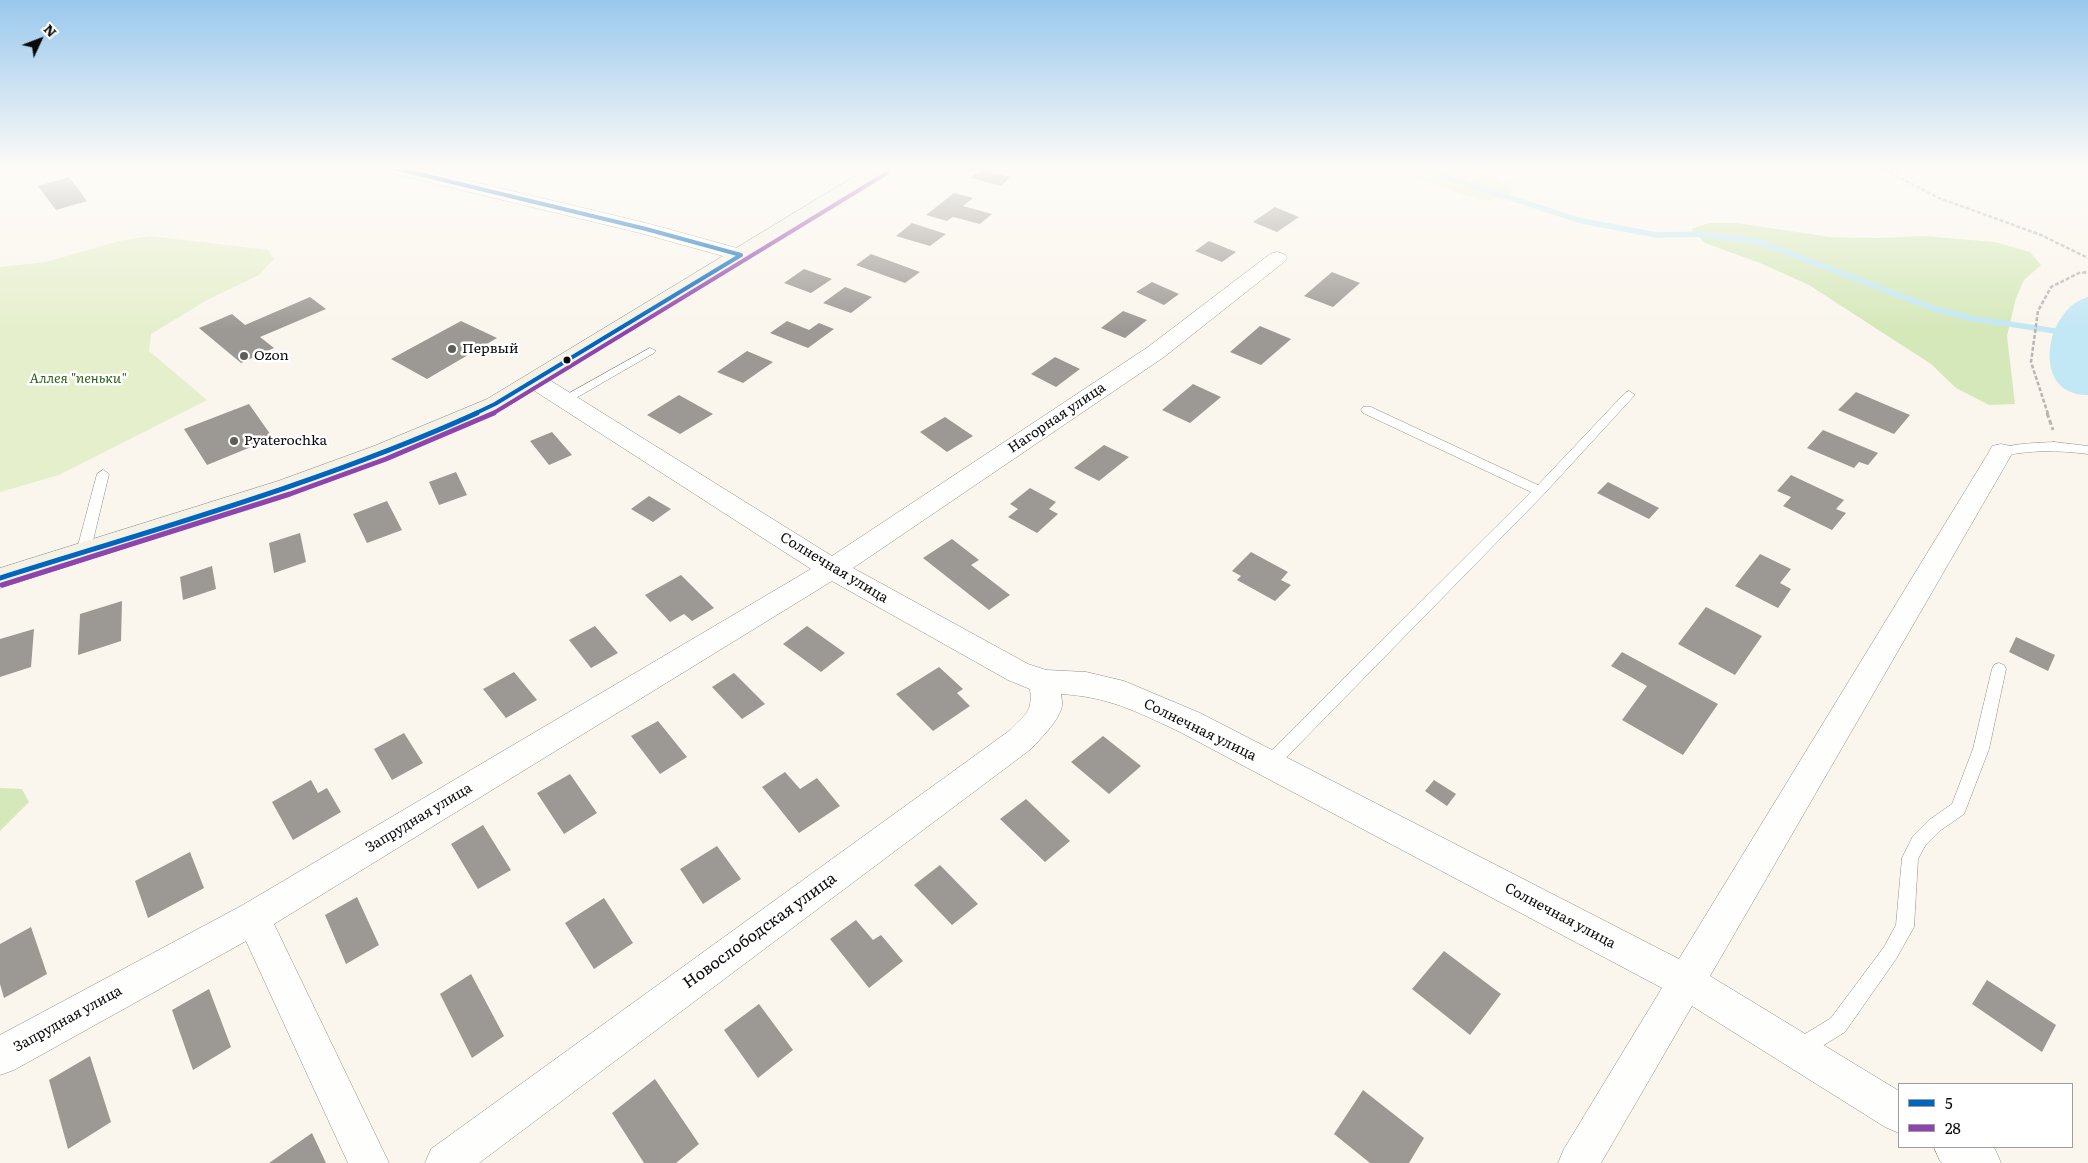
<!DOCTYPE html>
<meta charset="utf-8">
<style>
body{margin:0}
#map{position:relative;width:2088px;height:1163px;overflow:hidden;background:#faf6ed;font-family:Literata,serif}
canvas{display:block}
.legend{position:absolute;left:1898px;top:1083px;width:175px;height:65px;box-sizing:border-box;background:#fff;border:1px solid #9d9d9d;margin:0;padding:6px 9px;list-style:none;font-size:15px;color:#0a0a0a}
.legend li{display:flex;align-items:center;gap:10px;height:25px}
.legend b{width:25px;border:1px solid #9d9d9d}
.north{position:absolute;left:15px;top:15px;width:50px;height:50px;-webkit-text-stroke:4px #fff;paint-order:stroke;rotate:47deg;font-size:14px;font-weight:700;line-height:20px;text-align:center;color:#0a0a0a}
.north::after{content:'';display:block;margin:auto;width:18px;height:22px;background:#0a0a0a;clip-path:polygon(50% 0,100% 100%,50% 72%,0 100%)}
</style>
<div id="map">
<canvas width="2088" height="1163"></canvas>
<ul class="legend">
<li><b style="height:6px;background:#0065bd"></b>5</li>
<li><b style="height:6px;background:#8e44ad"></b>28</li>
</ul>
<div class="north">N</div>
</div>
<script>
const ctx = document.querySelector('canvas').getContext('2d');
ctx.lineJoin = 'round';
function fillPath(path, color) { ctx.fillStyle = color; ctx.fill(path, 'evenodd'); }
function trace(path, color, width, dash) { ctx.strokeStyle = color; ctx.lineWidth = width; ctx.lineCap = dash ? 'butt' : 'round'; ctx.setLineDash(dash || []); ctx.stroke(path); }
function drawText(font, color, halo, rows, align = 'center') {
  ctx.font = font + ' Literata,serif'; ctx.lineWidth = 5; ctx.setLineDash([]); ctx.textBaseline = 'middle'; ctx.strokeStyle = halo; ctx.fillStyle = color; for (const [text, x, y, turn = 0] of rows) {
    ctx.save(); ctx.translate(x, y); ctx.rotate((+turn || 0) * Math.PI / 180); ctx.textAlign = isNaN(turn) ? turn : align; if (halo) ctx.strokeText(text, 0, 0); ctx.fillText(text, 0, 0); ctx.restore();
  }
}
const green = new Path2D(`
 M1387 167H1476L1496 176 1513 189 1507 196 1487 201 1460 194Z
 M150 236 268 250 274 259 259 275 207 300 151 334 149 351 207 400 59 475 0 492V267L46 262 119 241Z`);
const forest = new Path2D(`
 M1709 223H1737L1830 237 1878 238 1924 236 1995 242 2030 252 2041 265 2024 280 2016 298 2007 336 2015 404 1989 405 1956 388 1931 364 1809 285 1760 263 1705 243 1691 229Z
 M0 788 22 789 29 802 0 831Z`);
const water = new Path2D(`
 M2088 297V395C2029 396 2045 308 2088 297Z`);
const stream = new Path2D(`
 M1426 167 1451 179 1582 221 1657 235 1698 234 1760 242 1935 309 1970 318 2055 331`);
const building = new Path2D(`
 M981 170 1011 177 1001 186 971 178Z
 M69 177 87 201 56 210 38 186Z
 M954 193 973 198 963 206 992 214 980 224 953 217 947 221 926 215Z
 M1275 207 1299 217 1277 232 1253 222Z
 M912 223 946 234 930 246 896 236Z
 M1209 241 1236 252 1222 262 1195 251Z
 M871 254 920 272 905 283 856 265Z
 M804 269 832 279 811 293 784 283Z
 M1332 272 1360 283 1333 307 1304 296Z
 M1152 282 1179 294 1164 305 1136 292Z
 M845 287 872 297 851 313 823 303Z
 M310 297 326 309 260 337 274 348 241 363 199 328 232 314 245 325Z
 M1123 311 1147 320 1125 338 1101 328Z
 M461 321 497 338 427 379 391 359Z
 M787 321 809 330 819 323 834 329 808 348 770 333Z
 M1260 326 1291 339 1261 365 1230 352Z
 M747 351 773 362 743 383 717 372Z
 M1055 357 1080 369 1056 387 1031 374Z
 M1193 384 1221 397 1190 423 1162 410Z
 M1856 392 1910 415 1894 434 1838 410Z
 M679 395 713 414 680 434 647 415Z
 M249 404 273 438 207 465 184 429Z
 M945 417 973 436 947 452 920 432Z
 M1823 430 1878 453 1868 465 1859 462 1854 468 1807 448Z
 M552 432 572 455 549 465 530 441Z
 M1104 445 1129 457 1099 481 1074 468Z
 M456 472 467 495 439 505 429 482Z
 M1791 475 1844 500 1836 509 1846 513 1832 530 1783 506 1791 497 1777 491Z
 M1608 482 1659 508 1649 519 1597 493Z
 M1030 488 1056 502 1049 509 1058 514 1037 533 1008 517 1018 509 1010 504Z
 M649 496 671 509 653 522 631 509Z
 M387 501 402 530 367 543 353 514Z
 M300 533 306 562 274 573 269 543Z
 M952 539 979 560 971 565 1010 595 989 610 923 558Z
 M1251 552 1288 572 1281 580 1291 585 1275 601 1237 580 1241 576 1232 571Z
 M1760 554 1791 569 1780 583 1791 589 1778 608 1735 586Z
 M212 566 216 589 183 600 180 577Z
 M681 575 714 608 692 621 684 614 670 622 645 595Z
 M122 601 121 641 78 655 80 614Z
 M1706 607 1762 636 1735 675 1678 644Z
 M595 626 618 653 591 668 569 640Z
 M807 626 845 653 821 672 783 644Z
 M34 629 31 667 0 677V639Z
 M2016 637 2055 655 2048 671 2009 652Z
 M1622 652 1718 704 1683 755 1622 720 1647 686 1611 666Z
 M939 667 963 689 957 693 970 706 933 731 896 694Z
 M514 672 537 700 506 718 483 689Z
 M734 673 765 704 742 719 712 687Z
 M658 721 687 757 660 774 631 736Z
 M404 733 423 763 392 780 374 749Z
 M1103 736 1141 766 1109 794 1071 762Z
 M785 772 800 789 817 778 840 806 799 833 762 787Z
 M570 774 597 813 564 834 537 793Z
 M311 780 318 793 327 788 341 812 293 840 272 802Z
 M1434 780 1456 794 1447 806 1425 791Z
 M1026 799 1070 841 1045 862 1000 819Z
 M483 825 511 870 478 889 451 844Z
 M717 846 741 879 703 904 680 869Z
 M190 852 204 888 148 918 135 881Z
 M940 865 978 904 952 925 914 885Z
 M357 897 379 945 346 964 325 915Z
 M604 898 633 943 594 969 565 923Z
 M856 920 873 940 881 935 903 961 869 988 830 939Z
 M31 927 47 974 4 998 0 984V944Z
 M1444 951 1501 994 1470 1035 1412 989Z
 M471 974 504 1036 472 1058 440 994Z
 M1987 980 2056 1025 2042 1052 1972 1004Z
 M209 989 231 1047 193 1070 172 1010Z
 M759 1004 793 1050 758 1078 724 1030Z
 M90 1056 111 1122 68 1149 49 1080Z
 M655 1079 699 1144 676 1163H644L612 1113Z
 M1363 1090 1424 1138 1409 1163H1370L1334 1134Z
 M312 1133 326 1163H269Z`);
const pathFar1 = new Path2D(`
 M1879 167 1939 198 2041 235 2088 258
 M2048 414 2031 362 2038 311 2051 287 2079 273 2088 272`);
const path = new Path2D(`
 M2047 413 2053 430`);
const service = new Path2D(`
 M650 348 656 351 654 353 569 402H561L559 399Z
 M1629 391 1635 395 1633 397 1544 494 1275 769 1269 771 1263 769 1261 764 1263 759 1531 492 1363 413 1361 410 1363 407H1371L1538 485 1625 393Z
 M2054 442 2088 446V454C2055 450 2034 450 2001 456L1995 452C2003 443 2041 443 2054 442Z
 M103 470 109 474 90 553 88 556H78L76 553 97 474Z
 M1999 663 2004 665 2006 669 1989 749 1966 809 1964 814 1941 830 1925 846 1918 859 1914 927 1896 959 1845 1032 1806 1056 1799 1059 1792 1056 1789 1049 1792 1042 1831 1018 1884 947 1896 925 1902 858 1913 836 1929 820 1952 804 1973 749 1992 669 1994 665Z`);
const minor = new Path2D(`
 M379 167H412L646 223 748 251 751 255 748 259 741 261 640 233 382 171Z
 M1277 252 1284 254 1287 258 1284 262 1164 357 853 568 1028 664 1046 670 1086 672 1124 681 1200 713 1679 959 1989 452 1992 446 2001 444 2010 446 2013 452 1710 976 1899 1091V1133L1885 1127 1692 1006 1601 1163H1558L1564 1149 1662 988 1178 731C1135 711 1109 697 1061 694 1061 698 1063 703 1062 706 1059 721 1041 738 1031 749L479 1163H425L431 1149 1009 731C1025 714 1033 713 1030 689L1008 680 832 581 274 924 389 1163H348L246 941 14 1070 0 1075V1035L241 906 811 569 527 386 524 381 527 376 535 374 543 376 832 556 1148 347 1270 254Z
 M1934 1147H1992L1995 1149 2001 1163H1942L1940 1161Z`);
const secondary = new Path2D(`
 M870 167H892L889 171 503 409 392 458 296 493 0 588V568L278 481 374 446 487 399Z`);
const bus1Far1 = new Path2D(`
 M390 167 646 229 741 255
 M474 414 495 404 741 255`);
const bus1 = new Path2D(`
 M0 578C159 528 325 482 477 413`);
const bus2Far1 = new Path2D(`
 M492 414 887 173`);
const bus2 = new Path2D(`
 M2 585 290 494 386 459 494 413`);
const markers = [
 [452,349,5,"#5e5d59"],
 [244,356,5,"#5e5d59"],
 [567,360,4.5,"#0a0a0a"],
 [234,441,5,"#5e5d59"]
];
const poiNames = [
 ["Первый",462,349],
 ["Ozon",254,356],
 ["Pyaterochka",244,441]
];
const parkNames = [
 ["Аллея \"пеньки\"",78,379]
];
const streetNames = [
 ["Нагорная улица",1057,418,-34],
 ["Солнечная улица",834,568,31],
 ["Солнечная улица",1200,730,26],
 ["Запрудная улица",419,818,-31],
 ["Солнечная улица",1560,916,28],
 ["Запрудная улица",68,1019,-29]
];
const nearStreetnames = [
 ["Новослободская улица",760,931,-36]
];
fillPath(green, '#e5efcb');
fillPath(forest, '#d5e8b9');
fillPath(water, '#c2e7f5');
trace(stream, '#c2e7f5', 5.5);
fillPath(building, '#9c9893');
trace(service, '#92908c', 1);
trace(minor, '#92908c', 1);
trace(secondary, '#898783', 1);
trace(pathFar1, '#b7b6b5', 2.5, [4, 2]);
trace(path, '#b7b6b5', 3, [5, 2.5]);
fillPath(service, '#fefefc');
fillPath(minor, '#fefefc');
fillPath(secondary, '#f4f2e7');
trace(bus1Far1, '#0065bd', 4);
trace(bus1, '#0065bd', 5);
trace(bus2Far1, '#8e44ad', 4);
trace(bus2, '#8e44ad', 5);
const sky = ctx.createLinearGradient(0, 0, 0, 330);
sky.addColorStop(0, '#99c8ed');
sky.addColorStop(0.51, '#fdfbf7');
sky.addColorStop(1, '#fdfbf700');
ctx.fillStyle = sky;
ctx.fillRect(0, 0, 2088, 330);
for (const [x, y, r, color] of markers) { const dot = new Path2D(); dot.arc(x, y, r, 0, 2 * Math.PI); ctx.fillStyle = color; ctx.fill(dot); trace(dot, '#fff', 2); }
drawText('14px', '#0a0a0a', '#fff', poiNames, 'left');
drawText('italic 14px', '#2e6419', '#fff', parkNames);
drawText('14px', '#0a0a0a', '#fff', streetNames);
drawText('16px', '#0a0a0a', '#fff', nearStreetnames);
</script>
